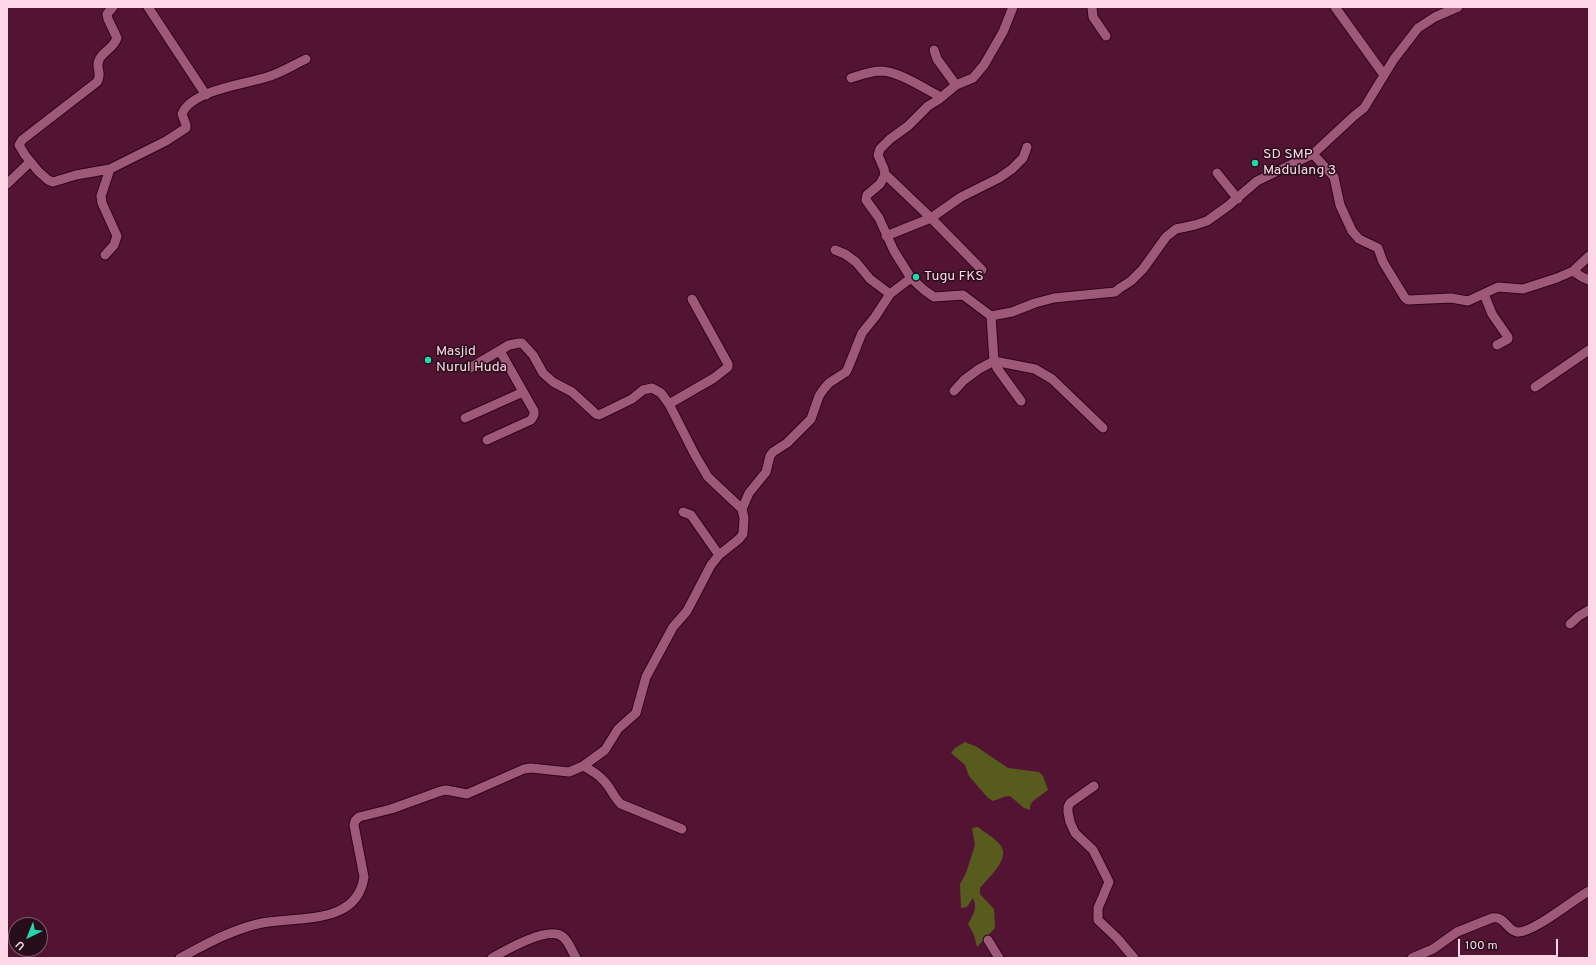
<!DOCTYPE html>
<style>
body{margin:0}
#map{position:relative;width:1596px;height:965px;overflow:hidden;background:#531434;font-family:Overpass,sans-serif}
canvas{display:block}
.frame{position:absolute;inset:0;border:8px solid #ffd6e6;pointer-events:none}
.north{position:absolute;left:8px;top:917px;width:40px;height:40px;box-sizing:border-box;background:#280d1a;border:1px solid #7e5d6c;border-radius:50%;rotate:223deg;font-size:11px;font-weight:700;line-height:16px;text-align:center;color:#ffd6e6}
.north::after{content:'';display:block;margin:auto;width:14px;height:18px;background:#25d5ae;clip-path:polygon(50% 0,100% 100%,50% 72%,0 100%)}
.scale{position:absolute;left:1458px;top:939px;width:100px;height:18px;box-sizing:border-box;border:2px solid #ffd6e6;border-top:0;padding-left:5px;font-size:12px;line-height:14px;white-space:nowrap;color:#ffd6e6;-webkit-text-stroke:3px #280d1a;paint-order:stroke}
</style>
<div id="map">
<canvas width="1596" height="965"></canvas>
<div class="frame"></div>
<div class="north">U</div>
<div class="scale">100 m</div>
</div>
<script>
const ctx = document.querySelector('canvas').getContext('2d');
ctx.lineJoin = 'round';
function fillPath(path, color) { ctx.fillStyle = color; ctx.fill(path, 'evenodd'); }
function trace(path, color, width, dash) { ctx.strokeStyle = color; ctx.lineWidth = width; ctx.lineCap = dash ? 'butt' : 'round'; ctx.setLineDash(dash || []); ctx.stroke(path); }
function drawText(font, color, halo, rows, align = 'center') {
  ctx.font = font + ' Overpass,sans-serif'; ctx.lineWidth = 3; ctx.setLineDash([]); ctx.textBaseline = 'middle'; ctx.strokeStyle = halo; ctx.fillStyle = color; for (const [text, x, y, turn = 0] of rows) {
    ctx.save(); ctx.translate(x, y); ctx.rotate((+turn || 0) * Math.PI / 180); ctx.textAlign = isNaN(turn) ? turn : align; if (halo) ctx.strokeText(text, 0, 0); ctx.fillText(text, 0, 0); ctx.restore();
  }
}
const forest = new Path2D(`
 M965 742 977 747 1008 768 1039 772 1043 776 1048 790 1033 801 1030 806V810L1024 808 1010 796 1004 797 993 801 988 798 969 776 965 765 951 753 955 748Z
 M978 827C985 833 999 840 1002 848 1008 861 988 878 980 888V894L994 909 995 928 977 947 974 935 968 924C973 915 978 908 973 898L967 907 961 908 960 884 966 873 975 845 972 828Z`);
const minor = new Path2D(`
 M113 7 107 14 108 19 117 38C113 49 102 52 99 60 95 68 103 73 97 82L22 140 19 145 25 155 38 171 48 180 53 182 76 175 110 169 166 141 186 128V125L182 114C191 90 246 84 267 77 281 73 293 65 306 59
 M148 7 206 95
 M1092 7 1093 17 1106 36
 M1335 7 1384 75
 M934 50 937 59 956 85
 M851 78C861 75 871 71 882 71 900 72 925 89 941 97
 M1313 154 1334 177 1340 205 1352 231 1359 239 1378 248 1383 262 1405 298 1408 300 1451 298 1468 301 1498 287 1523 289 1557 278 1573 271 1582 277 1589 280
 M1217 173 1238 199
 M885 174 931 218 982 270
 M7 184 30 162
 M886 236 931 218 961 197 999 178 1012 169 1023 158 1027 147
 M835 250 845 254 856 262 870 279 890 294
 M105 255 114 245 117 236 102 203 101 196 110 169
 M1573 271 1589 256
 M911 278 894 251 879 218 866 200 867 195 880 184 885 175 884 169 878 155 880 149 890 139 908 126 928 106 938 100 956 85 973 78 984 65 1003 32 1013 7
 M1484 294 1492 314 1508 337V339L1497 345
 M991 316 994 361 997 368 1021 401
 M470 368 509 345 519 343H522L533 355 543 373 553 382 572 392 596 414 599 415 632 399 643 390 652 388 661 393 669 404 695 455 708 477 742 509
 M1535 387 1589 350
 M954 391 964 380 979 369 994 361 1035 369 1052 379 1103 428
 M669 404 714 378 728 367V364L692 299
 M465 418 523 392
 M487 440 531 420 534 415V411L500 351
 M683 512 691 515 719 555
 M1570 624 1579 616 1589 610
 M583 766C591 770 598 774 604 781 611 788 614 798 621 804L682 829
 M1094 786 1070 803 1068 807V812L1070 822 1075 833 1093 850 1109 882 1098 908V920L1117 938 1134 958
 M988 940 999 958
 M180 958C206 944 233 929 262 923 297 916 357 926 364 877L354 825 355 821 359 817 391 809 441 791 446 790 467 794 524 769 531 768 569 772 583 766 605 750 618 729 636 713 646 677 673 627 687 611 711 565 719 555 739 539 743 534 744 518 742 509 749 493 766 472 770 456 773 452 787 443 811 419 819 396 823 390 829 383 846 372 848 368 862 333 875 317 890 294 911 278 924 290 934 297 963 295 991 316 1012 312 1035 303 1054 298 1115 292 1120 288 1131 281 1143 269 1166 237 1176 229 1195 225 1207 221 1228 206 1257 181 1313 154 1354 116 1364 108 1394 59 1418 28 1435 17 1458 7
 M492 958C506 950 549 925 563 937 569 942 572 951 576 958
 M1412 958 1433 949 1457 932 1492 918C1506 916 1506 930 1517 932 1532 934 1574 899 1589 891`);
const markers = [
 [1255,163,4,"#25d5ae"],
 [916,277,4,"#25d5ae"],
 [428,360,4,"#25d5ae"]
];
const poiNames = [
 ["SD SMP",1263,155],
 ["Madulang 3",1263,171],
 ["Tugu FKS",924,277],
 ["Masjid",436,352],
 ["Nurul Huda",436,368]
];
fillPath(forest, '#575b1d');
trace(minor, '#30021b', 11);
trace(minor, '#9f5978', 9);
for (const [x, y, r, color] of markers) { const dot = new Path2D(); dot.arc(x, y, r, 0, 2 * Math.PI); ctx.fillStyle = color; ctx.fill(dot); trace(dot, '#280d1a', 1.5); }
drawText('14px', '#ffd6e6', '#280d1a', poiNames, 'left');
</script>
